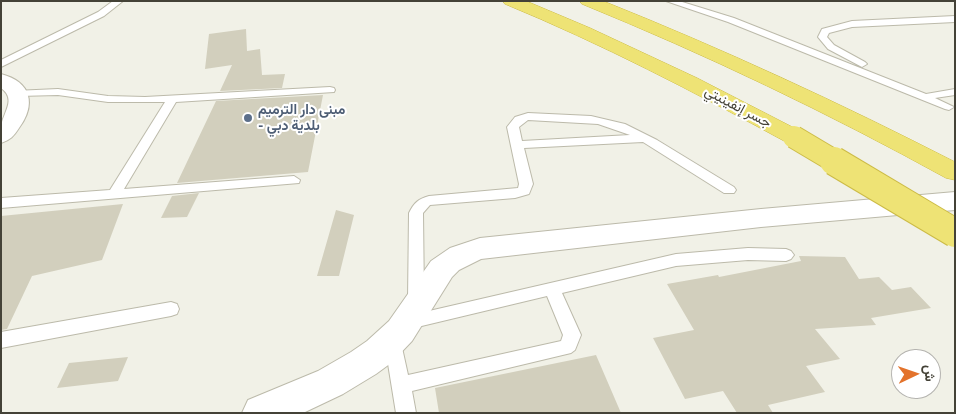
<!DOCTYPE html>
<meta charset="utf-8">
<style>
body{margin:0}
#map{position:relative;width:956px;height:414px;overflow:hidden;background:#f1f1e7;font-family:"Public Sans",Vazirmatn,sans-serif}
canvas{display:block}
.frame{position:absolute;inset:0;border:2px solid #444237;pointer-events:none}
.north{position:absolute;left:891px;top:349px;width:50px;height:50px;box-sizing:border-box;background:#fff;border:1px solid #b4b3af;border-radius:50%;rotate:87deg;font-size:14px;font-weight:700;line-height:20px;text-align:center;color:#444237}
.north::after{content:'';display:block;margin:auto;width:18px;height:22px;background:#e3732c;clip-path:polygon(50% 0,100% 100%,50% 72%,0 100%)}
</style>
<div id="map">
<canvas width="956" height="414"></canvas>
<div class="frame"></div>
<div class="north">ش</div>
</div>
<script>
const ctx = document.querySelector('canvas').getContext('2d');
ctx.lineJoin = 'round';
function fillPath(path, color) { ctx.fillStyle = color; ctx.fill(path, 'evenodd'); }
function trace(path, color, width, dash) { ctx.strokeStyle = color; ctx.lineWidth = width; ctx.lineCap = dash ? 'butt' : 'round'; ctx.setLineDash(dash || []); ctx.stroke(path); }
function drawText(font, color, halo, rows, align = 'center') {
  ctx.font = font + ' "Public Sans",Vazirmatn,sans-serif'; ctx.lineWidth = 4; ctx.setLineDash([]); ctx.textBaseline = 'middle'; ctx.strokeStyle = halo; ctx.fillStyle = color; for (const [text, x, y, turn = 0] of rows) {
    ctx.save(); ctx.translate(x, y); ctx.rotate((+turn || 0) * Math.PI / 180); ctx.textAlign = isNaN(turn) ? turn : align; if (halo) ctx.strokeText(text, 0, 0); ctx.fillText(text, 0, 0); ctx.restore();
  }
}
const building = new Path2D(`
 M246 29 247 51 260 49 262 75 285 74 282 88 220 91 232 65 205 69 209 34Z
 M323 95 308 172 177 183 216 101Z
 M199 193 187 217 161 218 172 196Z
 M123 204 102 260 32 276 7 329 1 330V216Z
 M336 210 354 215 339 276H317Z
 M799 256 845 257 859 279 879 277 892 290 911 287 931 308 871 318 876 325 815 329 840 359 806 366 825 392 768 405 773 413H737L723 391 685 399 653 338 694 330 667 284 718 275 719 277 801 261Z
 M596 355 621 413H439L435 388Z
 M128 357 118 381 57 388 69 363Z`);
const lane = new Path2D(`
 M113 1H123L104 16 1 67V60L98 12Z
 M666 1H679L734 18 926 94 955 89V95L935 98 954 107 949 110 945 109 728 22Z
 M955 16V22L852 27 829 33 827 37 834 45 865 62 867 64 862 67 828 49 818 37 822 29 852 21Z
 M330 87 334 88 335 90 334 92 176 102 124 189 294 176 300 180 299 183 1 208V198L110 190 165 102H108L58 95 18 96 14 95 13 93 14 91 58 89 108 96 145 97Z
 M528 113 591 116 625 124 657 140 734 187 736 190 734 193H724L643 142 524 148 533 184 529 194 515 198 430 205 423 213 424 300 422 305 416 307 410 305 408 300 409 213C414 203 418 199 429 196L518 188 519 184 507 127 515 117ZM528 120 598 124 630 135 522 141 519 127Z
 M748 248 786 249 791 251 794 255 791 259 786 261 748 260 676 266 562 293 581 335 575 350 571 353 412 391 416 413H396L384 339 387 334 393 331 399 334 408 375 561 341 563 335 547 296 409 329 403 327 401 322 403 317 676 254Z
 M171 302 177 304 179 309 177 314 171 316 1 348V332Z`);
const street = new Path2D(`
 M1 74C32 82 36 105 19 128 14 136 10 140 1 143 1 137 0 127 2 122 6 109 15 98 1 88Z
 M955 192V210L761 227 481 259 459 270 452 277 412 341 391 363 376 374 343 394 303 413H242L248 400 318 371 351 352 367 341 389 321 431 261 450 248 480 238 761 209Z`);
const highway = new Path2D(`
 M503 1H526L590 28 697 78 802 132 806 137 802 142 794 144 786 142C694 92 602 44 505 4Z
 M580 1H603C723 49 840 103 955 162V180L946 178C828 113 707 55 582 4Z`);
const highwayBridgeFar1 = new Path2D(`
 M794 137 836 162`);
const highwayBridge = new Path2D(`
 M834 161 955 233`);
const markers = [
 [248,118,5,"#5c6f8a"]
];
const streetNames = [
 ["جسر إنفينيتي",738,107,28]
];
const serviceNames = [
 ["مبنى دار الترميم",258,110],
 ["- بلدية دبي",258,126]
];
fillPath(building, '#d2cfbd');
trace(lane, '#bcbaaa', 2);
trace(street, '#bcbaaa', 2);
trace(highway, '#ccbb46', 1);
fillPath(lane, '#fff');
fillPath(street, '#fff');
fillPath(highway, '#eee375');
trace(highwayBridgeFar1, '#ccbb46', 24, []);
trace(highwayBridge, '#ccbb46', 30, []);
trace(highwayBridgeFar1, '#eee375', 22);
trace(highwayBridge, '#eee375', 28);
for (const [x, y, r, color] of markers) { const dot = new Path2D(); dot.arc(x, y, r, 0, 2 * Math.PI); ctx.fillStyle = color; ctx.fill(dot); trace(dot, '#fff', 2); }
drawText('14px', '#444237', '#fff', streetNames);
drawText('bold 14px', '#4e5e75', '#fff', serviceNames, 'left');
</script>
